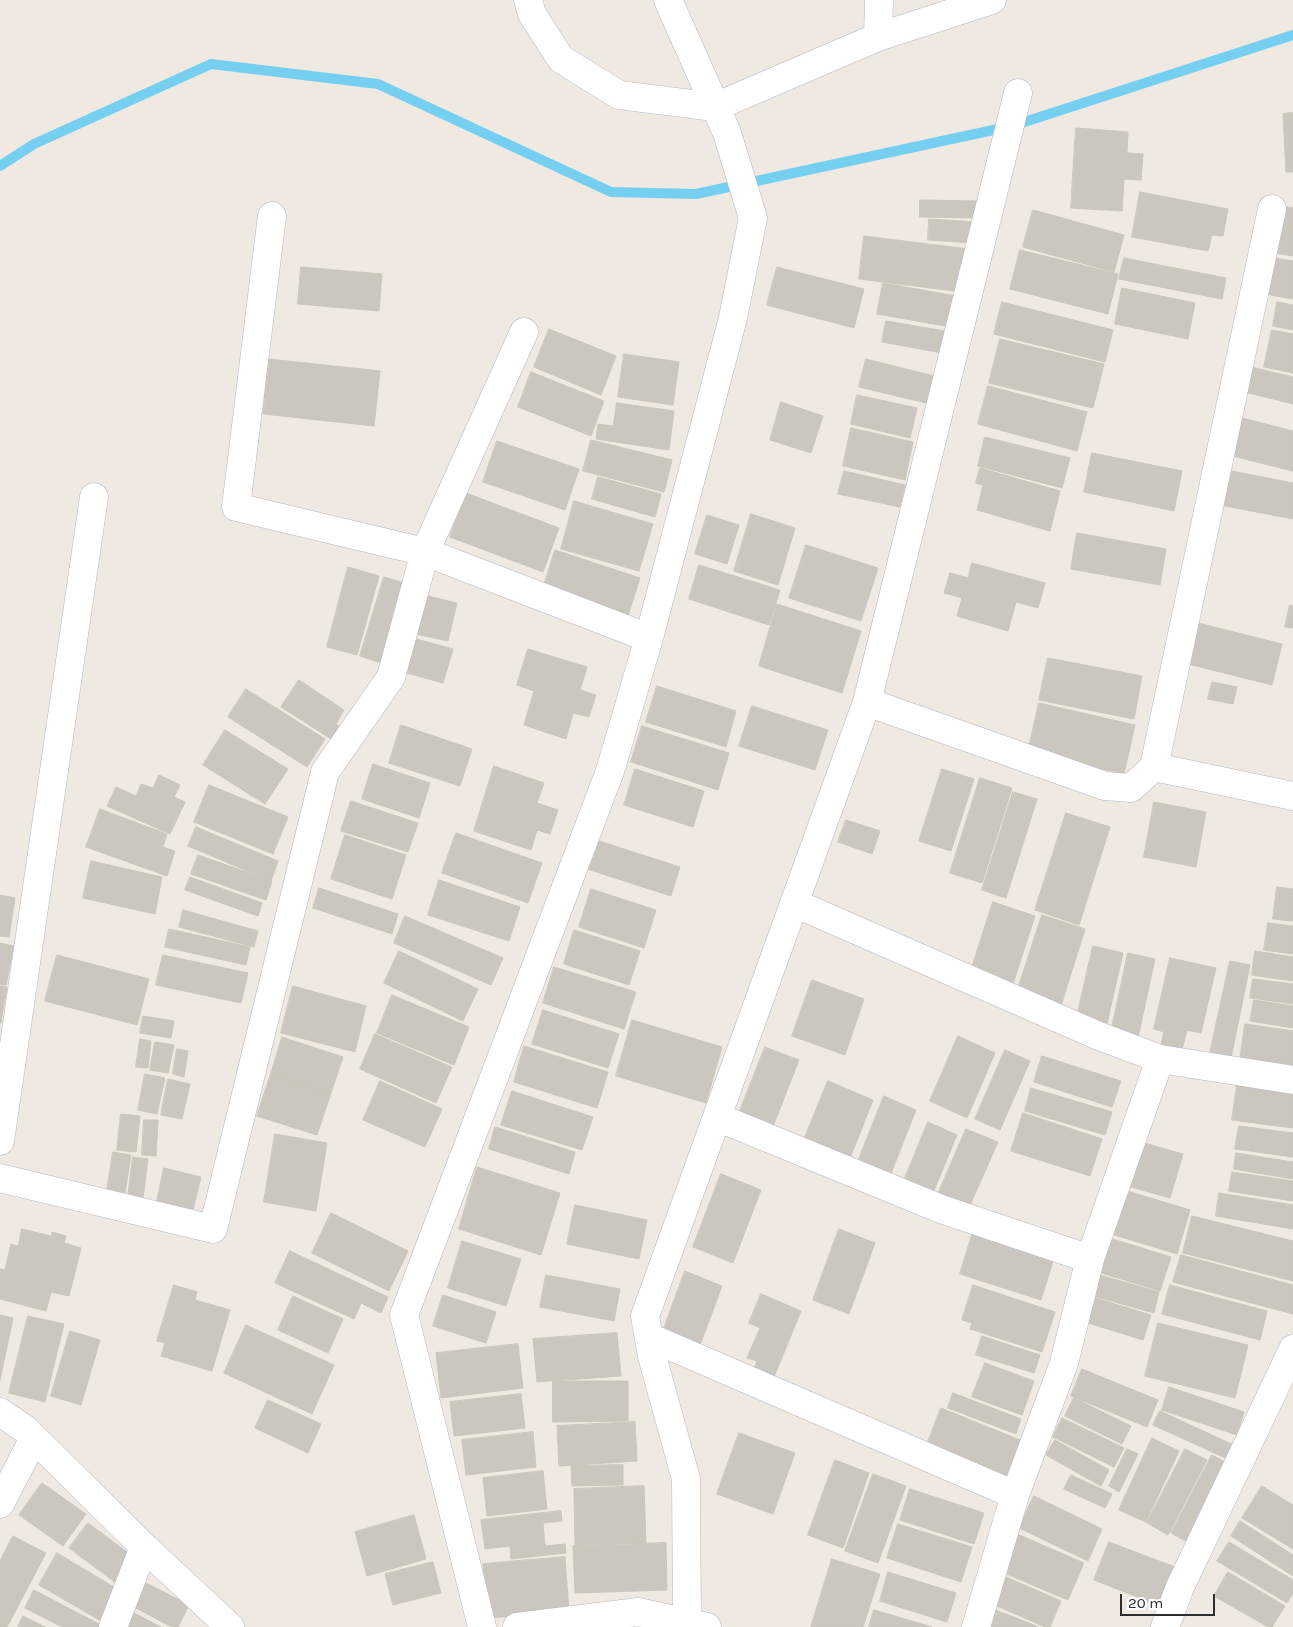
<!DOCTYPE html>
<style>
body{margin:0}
#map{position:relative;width:1293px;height:1627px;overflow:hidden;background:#efe9e1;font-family:Karla,sans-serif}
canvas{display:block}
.scale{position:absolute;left:1120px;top:1594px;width:95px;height:22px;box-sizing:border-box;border:2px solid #2e2e2e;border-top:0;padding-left:6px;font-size:15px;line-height:18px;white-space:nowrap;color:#2e2e2e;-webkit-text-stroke:4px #fff;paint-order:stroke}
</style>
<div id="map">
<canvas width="1293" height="1627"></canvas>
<div class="scale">20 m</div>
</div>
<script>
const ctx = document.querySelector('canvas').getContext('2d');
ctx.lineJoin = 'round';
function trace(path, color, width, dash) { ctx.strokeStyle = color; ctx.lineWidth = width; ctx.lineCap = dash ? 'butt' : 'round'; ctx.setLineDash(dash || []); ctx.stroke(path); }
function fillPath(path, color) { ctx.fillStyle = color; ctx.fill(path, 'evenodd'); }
const stream = new Path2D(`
 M0 166 34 144 211 64 378 84 611 192 696 194 1012 126 1293 35`);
const building = new Path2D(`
 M1293 113V172H1286L1283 114Z
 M1076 128 1128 132 1127 153 1143 154 1141 180 1124 179 1122 211 1071 208Z
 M1140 192 1228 209 1223 236 1212 235 1208 251 1132 237Z
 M920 200 978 201V218L920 217Z
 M1282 206 1293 208V256L1275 253Z
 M1033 210 1124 235 1114 272 1023 247Z
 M929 219 975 222 973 243 928 240Z
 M864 236 968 249 963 292 859 279Z
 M1020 250 1118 274 1108 314 1010 289Z
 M1266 257 1293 261V299L1260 293Z
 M1124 258 1226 278 1222 299 1119 279Z
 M301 267 382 274 379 311 298 304Z
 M777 267 864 289 854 328 767 305Z
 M883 283 956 296 951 327 877 314Z
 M1122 288 1195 303 1188 339 1115 324Z
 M1002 302 1113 330 1105 362 994 334Z
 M1277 302 1293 305V330L1273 326Z
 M886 321 951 332 948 354 882 342Z
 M549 329 616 356 601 395 534 367Z
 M1272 330 1293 334V373L1264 367Z
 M1000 339 1104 364 1093 408 989 383Z
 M624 354 679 362 673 405 618 397Z
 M269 359 380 371 374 426 263 414Z
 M866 359 942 378 935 405 859 387Z
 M1251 367 1293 377V404L1245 392Z
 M531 372 604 401 591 436 518 407Z
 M988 386 1087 412 1077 451 978 424Z
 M857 395 917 408 910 438 851 424Z
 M781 402 823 416 811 453 770 440Z
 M617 403 674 411 669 450 596 439 598 424 613 426Z
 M1242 418 1293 431V471L1233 456Z
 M851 428 913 442 905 480 843 466Z
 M985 437 1070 458 1062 488 978 466Z
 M591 440 672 460 664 492 583 471Z
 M497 441 579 469 565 510 483 482Z
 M1092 453 1182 471 1174 511 1084 492Z
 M980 468 1060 491 1050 531 977 510 983 485 976 483Z
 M1221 469 1293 483V519L1215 504Z
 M844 471 905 485 900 507 838 494Z
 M598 477 661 494 655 517 592 499Z
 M466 493 559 528 543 572 450 537Z
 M574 501 653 524 639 571 561 549Z
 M751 514 795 528 778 585 734 571Z
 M707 515 739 525 727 564 695 554Z
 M1077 533 1166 549 1160 585 1071 569Z
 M806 545 878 568 861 621 789 598Z
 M555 550 640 578 627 619 542 592Z
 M972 563 1045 583 1038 608 1016 602 1008 631 957 616 962 598 944 593 950 573 968 578Z
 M699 565 780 590 769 625 689 599Z
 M348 567 379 576 357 655 327 647Z
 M384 577 412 585 388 665 360 656Z
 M416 593 457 603 448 641 407 632Z
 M777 604 861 631 842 693 759 666Z
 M1290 605 1293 606V628L1285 627Z
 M1194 622 1282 644 1272 685 1184 663Z
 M405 636 453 649 443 683 396 670Z
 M528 649 587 667 580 690 596 695 589 717 573 713 566 739 524 725 534 691 517 685Z
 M1048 658 1142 676 1134 719 1039 700Z
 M299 680 344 710 336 724 344 729 336 742 281 707Z
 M1212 682 1237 687 1233 704 1208 699Z
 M657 686 736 711 726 747 646 722Z
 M246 689 325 739 307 767 228 717Z
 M1039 703 1135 725 1124 774 1028 752Z
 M752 706 828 730 815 770 739 746Z
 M401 725 472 749 460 786 389 763Z
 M642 726 729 753 718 790 631 762Z
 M225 730 288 769 265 804 203 765Z
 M373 764 430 783 419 818 362 799Z
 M494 766 544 783 537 803 558 810 550 834 537 830 531 850 474 831Z
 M635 769 704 791 693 827 624 805Z
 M942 769 974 779 951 851 919 841Z
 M159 775 180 785 174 797 185 802 170 834 107 806 116 787 136 796 141 784 153 788Z
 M980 778 1012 788 982 883 950 873Z
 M209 785 288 817 273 854 194 822Z
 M1013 792 1037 799 1006 898 982 890Z
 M351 801 418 823 408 852 341 831Z
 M1154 802 1206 812 1196 867 1144 857Z
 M100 809 167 834 163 847 175 851 167 876 86 847Z
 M1066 813 1110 827 1079 925 1035 910Z
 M846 820 880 831 872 854 838 842Z
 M196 827 278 861 271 881 188 846Z
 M456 833 542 863 528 903 442 873Z
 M345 835 406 855 392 899 331 879Z
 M596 840 680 867 671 896 587 869Z
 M198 855 272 881 266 900 191 874Z
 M91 861 162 877 155 914 83 898Z
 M190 877 262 903 258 916 185 890Z
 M439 880 520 907 509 941 428 915Z
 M1277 887 1293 889V921L1273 919Z
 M319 888 398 914 392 934 313 908Z
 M591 889 656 910 644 948 579 927Z
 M0 895 15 898 9 937 0 936Z
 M993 902 1035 916 1012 987 970 974Z
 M183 910 258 931 254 947 179 927Z
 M1042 915 1085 929 1060 1009 1016 995Z
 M405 916 503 958 491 985 394 943Z
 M1268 923 1293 926V954L1264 950Z
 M169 929 250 947 246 965 165 947Z
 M574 930 640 951 629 985 564 964Z
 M0 943 14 946 6 985 0 984Z
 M1093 946 1123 953 1106 1028 1076 1021Z
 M399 951 478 989 463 1021 384 983Z
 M1255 951 1293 957V981L1252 975Z
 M1128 953 1155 959 1137 1042 1110 1037Z
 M57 955 149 979 137 1025 45 1001Z
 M163 955 248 973 241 1003 156 985Z
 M1170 958 1216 968 1201 1033 1187 1030 1182 1050 1161 1045 1164 1032 1154 1029Z
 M1230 961 1250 965 1231 1058 1210 1053Z
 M554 967 636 992 624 1029 543 1003Z
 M1253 979 1293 984V1004L1250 998Z
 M812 980 864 999 845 1055 792 1036Z
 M0 986 7 987 1 1023H0Z
 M293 986 366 1006 355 1052 281 1033Z
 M392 995 469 1027 454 1065 377 1033Z
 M1254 1000 1293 1006V1028L1250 1021Z
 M543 1010 619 1034 608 1068 532 1044Z
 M143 1016 174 1021 171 1038 140 1033Z
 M632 1020 722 1047 706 1103 616 1076Z
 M1245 1024 1293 1031V1068L1240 1061Z
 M375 1034 452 1067 436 1103 360 1069Z
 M958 1036 995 1053 967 1118 930 1101Z
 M282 1037 343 1057 331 1093 271 1074Z
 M140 1039 151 1041 148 1068 136 1067Z
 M155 1042 174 1045 168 1073 150 1070Z
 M524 1046 608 1072 597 1108 514 1082Z
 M765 1047 799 1060 770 1134 736 1121Z
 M177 1049 188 1051 184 1077 173 1074Z
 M1005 1050 1030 1061 1000 1130 975 1119Z
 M1042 1056 1121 1081 1112 1107 1034 1082Z
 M145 1074 165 1078 157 1114 138 1110Z
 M271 1074 331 1093 317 1135 257 1116Z
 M168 1079 190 1084 182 1119 161 1115Z
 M380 1081 442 1109 425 1147 363 1120Z
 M828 1081 873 1100 847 1166 801 1147Z
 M1237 1085 1293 1092V1128L1232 1120Z
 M1031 1088 1112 1112 1105 1135 1025 1111Z
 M512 1091 593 1117 582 1150 501 1125Z
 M884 1096 916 1110 888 1181 855 1169Z
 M1023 1113 1102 1139 1090 1176 1011 1151Z
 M121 1114 140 1116 136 1152 117 1150Z
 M144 1120H158L156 1156 142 1155Z
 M928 1122 957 1135 930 1200 901 1188Z
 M1239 1126 1293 1133V1157L1235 1149Z
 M495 1127 575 1152 569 1174 489 1149Z
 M966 1129 998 1142 967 1212 946 1203 949 1197 939 1192Z
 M275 1134 327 1143 316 1211 264 1202Z
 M1137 1141 1183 1154 1170 1198 1124 1185Z
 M113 1152 131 1155 124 1199 106 1197Z
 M1236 1153 1293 1162V1179L1234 1169Z
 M133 1157 148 1159 143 1199 128 1197Z
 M477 1167 560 1193 541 1255 459 1229Z
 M164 1168 201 1177 192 1214 156 1206Z
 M1232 1172 1293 1181V1201L1229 1191Z
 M721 1174 761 1190 733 1263 693 1247Z
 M1121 1189 1190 1210 1177 1254 1108 1233Z
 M1219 1193 1293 1205V1229L1216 1216Z
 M575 1205 647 1220 639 1259 567 1244Z
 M331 1213 408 1251 389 1291 312 1253Z
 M1192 1216 1293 1241V1281L1183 1253Z
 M22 1229 51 1236 52 1232 66 1236 64 1243 81 1248 69 1296 51 1292 46 1311 0 1299V1269L5 1270 11 1244 18 1246Z
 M839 1229 875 1243 849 1314 813 1300Z
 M973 1232 1054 1258 1041 1300 960 1274Z
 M1106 1237 1171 1257 1160 1291 1095 1271Z
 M462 1241 521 1259 506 1306 448 1288Z
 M290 1251 388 1297 381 1313 361 1303 354 1319 275 1283Z
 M1181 1255 1293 1285V1314L1173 1282Z
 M685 1271 722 1286 699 1348 662 1334Z
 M1092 1273 1159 1292 1154 1313 1086 1294Z
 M546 1275 620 1289 614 1321 540 1307Z
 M174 1285 197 1292 195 1300 230 1310 212 1371 161 1356 165 1343 157 1341Z
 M973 1285 1055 1312 1042 1352 970 1329 972 1323 962 1320Z
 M1170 1285 1267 1311 1260 1340 1162 1314Z
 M761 1294 801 1311 772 1382 752 1373 757 1361 747 1358 760 1328 749 1323Z
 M443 1295 496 1312 486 1343 433 1326Z
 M293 1296 343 1319 328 1353 278 1330Z
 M1092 1297 1151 1315 1143 1340 1085 1322Z
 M0 1315 13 1318 0 1380Z
 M28 1316 64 1324 45 1402 9 1393Z
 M1158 1323 1248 1345 1235 1398 1145 1376Z
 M246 1325 334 1365 312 1414 224 1373Z
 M70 1331 100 1340 81 1405 51 1396Z
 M617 1333 621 1376 537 1382 533 1339Z
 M982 1336 1040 1355 1034 1373 976 1355Z
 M518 1344 523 1388 441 1398 436 1353Z
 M985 1363 1034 1381 1022 1415 972 1397Z
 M1082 1369 1158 1400 1147 1427 1071 1396Z
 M553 1381H628V1421L553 1422Z
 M1169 1387 1244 1412 1237 1435 1162 1410Z
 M953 1393 1021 1419 1016 1434 948 1408Z
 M521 1394 525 1428 454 1436 450 1402Z
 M1074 1398 1131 1426 1122 1444 1065 1416Z
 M268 1400 321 1424 308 1453 255 1428Z
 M941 1408 1020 1440 1004 1482 925 1450Z
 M1160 1411 1238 1447 1232 1461 1153 1425Z
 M1062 1418 1124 1448 1114 1467 1053 1437Z
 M635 1422 637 1461 559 1466 557 1426Z
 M533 1432 536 1467 466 1475 462 1440Z
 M739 1433 795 1453 773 1514 717 1494Z
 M1152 1438 1179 1451 1146 1522 1119 1510Z
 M1055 1440 1109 1470 1101 1486 1046 1455Z
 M1127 1449 1138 1454 1119 1492 1109 1486Z
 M1185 1449 1207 1460 1168 1535 1147 1523Z
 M1212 1455 1234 1467 1193 1545 1171 1533Z
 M835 1460 869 1473 843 1548 808 1535Z
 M623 1465V1485L572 1486 571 1466Z
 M543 1471 547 1509 487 1516 483 1478Z
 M873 1474 906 1486 878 1563 845 1551Z
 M1071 1475 1112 1494 1105 1508 1064 1489Z
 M42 1483 86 1514 63 1546 19 1515Z
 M644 1486 646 1543 575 1545 574 1489Z
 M1262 1486 1293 1505V1549L1242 1518Z
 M910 1489 984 1513 974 1544 900 1520Z
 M1034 1496 1102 1529 1088 1561 1019 1528Z
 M561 1511 562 1521 543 1523 545 1546 565 1544 566 1553 511 1559 510 1546 485 1549 481 1520Z
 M414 1515 426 1559 367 1576 355 1532Z
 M1240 1521 1293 1555V1576L1231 1536Z
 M88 1523 135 1558 116 1583 69 1548Z
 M898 1524 972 1547 961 1582 887 1558Z
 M1017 1534 1084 1563 1068 1600 1002 1572Z
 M13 1536 46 1553 7 1627H0V1561Z
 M1109 1542 1175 1567 1160 1606 1094 1580Z
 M1229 1542 1293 1580V1593L1287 1603 1217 1561Z
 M666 1543 667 1590 575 1593 573 1546Z
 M57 1553 119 1590 101 1621 39 1585Z
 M565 1557 569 1612 488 1618 483 1564Z
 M832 1559 880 1574 863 1627H811Z
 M433 1562 441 1593 393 1605 385 1574Z
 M888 1572 956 1593 947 1622 880 1601Z
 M1228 1572 1285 1606 1272 1627H1268L1214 1596Z
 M1006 1577 1061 1601 1050 1627H1045L995 1605Z
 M142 1581 189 1605 178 1627H172L130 1605Z
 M34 1590 101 1625 100 1627H62L25 1608Z
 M993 1609 1039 1627H986Z
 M874 1610 932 1627H869Z
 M130 1611 161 1627H123Z
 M23 1616 45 1627H18Z`);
const street = new Path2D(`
 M528 0 532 14 561 59 619 95 715 107 878 37 992 0
 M878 37 879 0
 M272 216 236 507 425 552 649 638
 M867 702 1105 786 1131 788 1154 767 1272 209
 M1154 767 1293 796
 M794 903 1099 1036 1160 1059 1293 1080
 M717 1117 941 1209 1090 1259
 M0 1141 94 497
 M0 1178 213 1229 325 772 391 677 425 552 524 332
 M649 1337 1015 1495
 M0 1412 25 1429 144 1547 230 1627
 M0 1504 34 1438
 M687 1622 686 1479 652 1356 645 1316 867 702 1018 93
 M113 1627 144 1547
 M482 1627 404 1315 610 771 649 638 733 318 753 218 727 133 668 0
 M517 1627 638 1612 707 1627
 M976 1627 1015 1495 1064 1363 1090 1259 1160 1059
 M1165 1627 1180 1587 1293 1349`);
trace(stream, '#75cff0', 10);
fillPath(building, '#cbc7bf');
trace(building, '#cbc5ba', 1);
trace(street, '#b4b7c1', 29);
trace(street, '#fff', 28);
</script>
